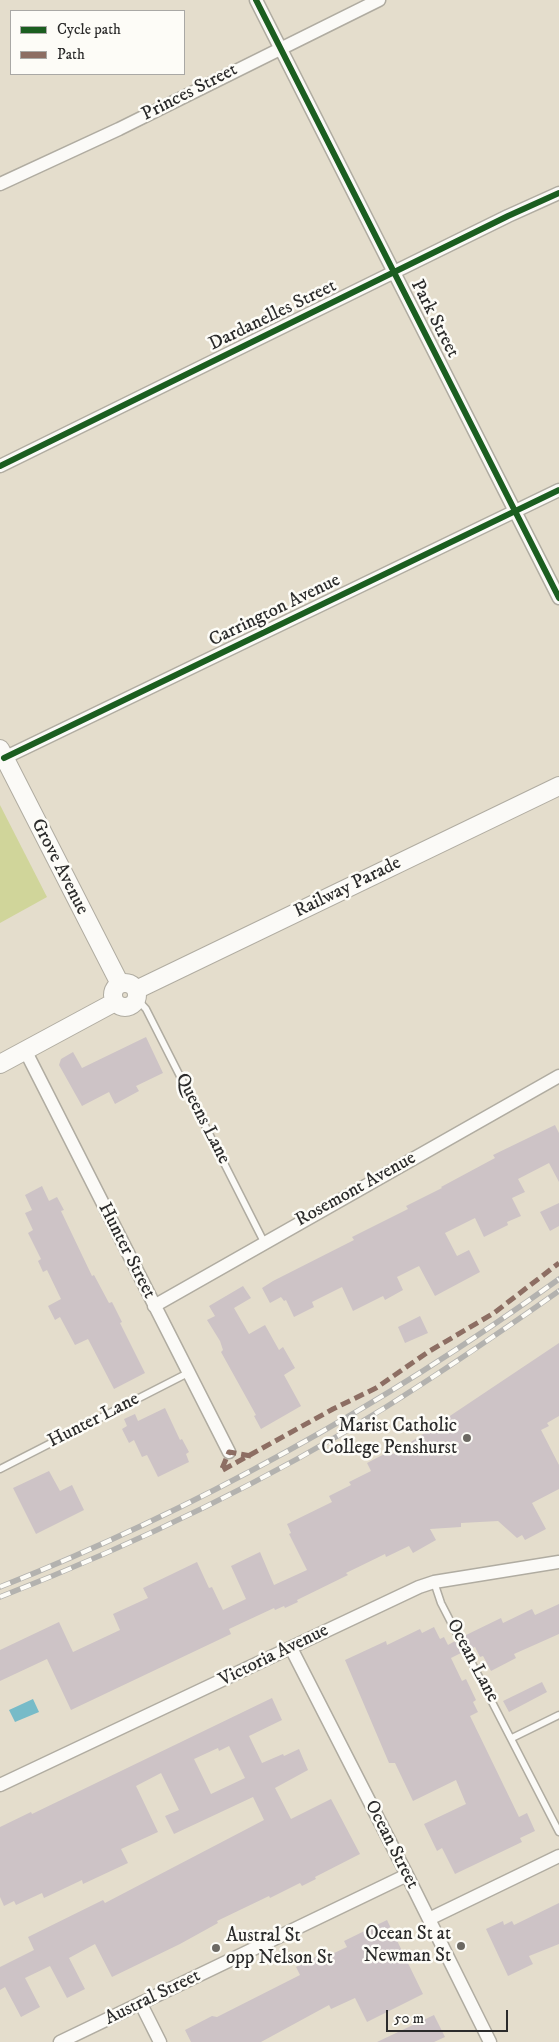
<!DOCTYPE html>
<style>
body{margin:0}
#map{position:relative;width:559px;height:2042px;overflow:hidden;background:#e4ddcc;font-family:"IM FELL DW Pica",serif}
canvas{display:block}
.legend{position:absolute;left:10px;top:10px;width:175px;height:65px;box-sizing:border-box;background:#fdfcf7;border:1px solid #a9a8a5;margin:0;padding:6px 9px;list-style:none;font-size:15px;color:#2b2b2b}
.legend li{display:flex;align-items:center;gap:10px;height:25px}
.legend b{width:25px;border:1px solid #a9a8a5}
.scale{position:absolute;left:386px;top:2010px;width:122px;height:22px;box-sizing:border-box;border:2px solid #2b2b2b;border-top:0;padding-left:6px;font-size:15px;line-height:18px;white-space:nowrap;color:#2b2b2b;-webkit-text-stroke:4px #fdfcf7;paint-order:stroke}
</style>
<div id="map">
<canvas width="559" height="2042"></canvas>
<ul class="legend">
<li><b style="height:6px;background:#1b5e20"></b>Cycle path</li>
<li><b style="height:6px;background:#8d6e63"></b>Path</li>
</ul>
<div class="scale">50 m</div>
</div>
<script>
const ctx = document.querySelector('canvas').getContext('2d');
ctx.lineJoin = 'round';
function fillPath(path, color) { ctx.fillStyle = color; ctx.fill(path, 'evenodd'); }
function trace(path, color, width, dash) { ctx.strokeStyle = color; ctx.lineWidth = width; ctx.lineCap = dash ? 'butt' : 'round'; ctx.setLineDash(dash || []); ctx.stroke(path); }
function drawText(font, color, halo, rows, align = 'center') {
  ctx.font = font + ' "IM FELL DW Pica",serif'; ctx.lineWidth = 5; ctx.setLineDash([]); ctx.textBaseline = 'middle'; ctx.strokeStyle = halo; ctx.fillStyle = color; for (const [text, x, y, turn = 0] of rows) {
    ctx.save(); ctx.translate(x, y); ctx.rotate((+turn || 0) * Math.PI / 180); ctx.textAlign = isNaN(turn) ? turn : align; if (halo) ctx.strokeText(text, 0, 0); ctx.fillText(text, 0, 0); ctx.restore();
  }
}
const green = new Path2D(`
 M0 805 47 897 0 923Z`);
const water = new Path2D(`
 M33 1699 39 1712 15 1722 9 1710Z`);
const building = new Path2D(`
 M146 1037 163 1073 136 1086 139 1091 115 1104 109 1092 82 1106 59 1065 61 1059 73 1052 82 1068Z
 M555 1125 559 1133V1182L549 1163 518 1179 525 1192 512 1198 521 1216 507 1222 508 1225 484 1237 475 1218 445 1233 457 1256 469 1250 480 1272 435 1296 419 1266 397 1277 403 1290 385 1300 383 1296 353 1311 342 1287 312 1302 314 1307 294 1317 286 1300 284 1301 281 1297 270 1303 262 1288 273 1281 354 1240 352 1237 408 1209 406 1206 442 1188 441 1187 495 1158 493 1155Z
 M42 1186 49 1201 57 1197 64 1210 61 1211 92 1276 94 1275 109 1303 112 1302 122 1322 120 1323 145 1373 114 1389 88 1339 75 1345 60 1317 55 1320 48 1306 61 1299 47 1270 43 1272 38 1261 41 1259 28 1233 33 1230 25 1213 32 1210 25 1195Z
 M559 1203V1226L550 1231 540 1212Z
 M243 1286 251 1298 234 1308 249 1334 265 1325 279 1350 283 1347 295 1368 284 1375 301 1406 261 1429 254 1416 256 1415 221 1352 223 1350 220 1341 207 1320 215 1316 209 1306Z
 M420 1316 428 1333 405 1343 398 1327Z
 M559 1343V1416L547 1423 549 1426 541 1430 559 1465V1489L532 1503 546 1529 525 1540 522 1535 517 1538 498 1521 461 1523V1527L430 1529 436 1540 413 1553 409 1546 386 1557 385 1554 346 1573 348 1575 297 1600 298 1602 285 1608 284 1606 275 1610 274 1608 229 1629 231 1634 71 1710 47 1659 0 1681V1650L59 1622 73 1652 120 1630 113 1614 148 1598 143 1588 197 1562 209 1588 212 1587 223 1610 246 1599 231 1566 260 1552 274 1585 307 1570 289 1534 291 1533 287 1524 332 1502 329 1496 351 1485 349 1482 371 1471 367 1463 392 1450 393 1454Z
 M165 1408 180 1440 182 1439 189 1452 186 1454 189 1462 158 1477 147 1455 142 1457 134 1440 129 1443 122 1429 127 1426 124 1419 135 1414 138 1421Z
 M49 1471 60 1491 72 1485 84 1510 36 1534 13 1488Z
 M559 1604V1634L514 1654 516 1658 491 1671 483 1656 480 1657 475 1647 470 1649 464 1636 501 1618 503 1623 532 1609 535 1615Z
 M434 1627 440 1639 444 1637 448 1645 455 1641 461 1653 451 1658 462 1681 466 1679 476 1700 473 1702 478 1712 470 1716 519 1817 527 1813 535 1831 520 1838 522 1842 455 1874 442 1848 437 1851 424 1824 466 1804 456 1780 413 1801 395 1763H389L345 1660 386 1641 387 1645 420 1629 422 1633Z
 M542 1682 547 1692 509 1712 503 1701Z
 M272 1698 282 1720 249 1736 262 1763 283 1754 284 1756 299 1749 308 1770 275 1788 291 1819 331 1799 360 1854 315 1877 316 1879 302 1886 300 1883 270 1898 269 1896 217 1921 218 1923 180 1944 112 1977 95 1944 69 1958 85 1989 67 1998 50 1966 25 1978 40 2007 21 2017 5 1987 0 1990V1967L34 1950 28 1937 103 1900 105 1903 264 1820 253 1797 174 1834 165 1816 179 1810 161 1773 136 1786 158 1832 121 1849 128 1863 83 1884 82 1880 44 1898 42 1893 16 1905 14 1901 4 1906 0 1897V1827L31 1812 32 1814ZM229 1746 245 1778 211 1794 194 1759 218 1748 219 1751Z
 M559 1903V1944L529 1956 533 1964 508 1976 486 1929 503 1921 504 1925 512 1921 514 1925Z
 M387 1920 423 1994 367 2022 355 1998 331 2009 329 2005 261 2042H191L185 2030 212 2016 217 2017 300 1975 296 1967 317 1956 319 1960 347 1947 344 1941Z
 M434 2015 445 2037 434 2042H377Z`);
const lane = new Path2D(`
 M137 999 146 1009 264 1242
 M0 1469 188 1373
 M434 1582 441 1603 559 1832
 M512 1738 559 1715`);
const street = new Path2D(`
 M256 0 559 598
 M0 184 119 129 379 0
 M0 466 508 216 559 193
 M4 758 559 490
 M25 1050 229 1452
 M154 1306 559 1076
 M291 1648 407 1875 490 2042
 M0 1785 419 1587 434 1582 559 1562
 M429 1919 559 1856
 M141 2004 160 2042
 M60 2042 407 1875`);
const secondary = new Path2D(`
 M0 749 120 984
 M113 995a12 12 0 1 1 24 0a12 12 0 1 1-24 0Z
 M136 990 559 786
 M0 1064 115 1002`);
const rail = new Path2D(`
 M0 1587C199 1508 385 1404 559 1279
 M0 1597C133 1545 265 1482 386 1407 445 1370 502 1331 559 1291`);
const quiet = new Path2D(`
 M251 1456 229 1452 221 1471 333 1409 376 1388 428 1352 494 1313 559 1263`);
const cycleway = new Path2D(`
 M256 0 559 598
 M0 466 508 216 559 193
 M4 758 559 490`);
const markers = [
 [467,1438,5,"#6c6963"],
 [461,1946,5,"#6c6963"],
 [216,1948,5,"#6c6963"]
];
const streetNames = [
 ["Princes Street",190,93,-27],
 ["Dardanelles Street",273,316,-26],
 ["Park Street",434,319,63],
 ["Carrington Avenue",275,611,-26],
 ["Grove Avenue",59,867,63],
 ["Railway Parade",348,888,-26],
 ["Queens Lane",202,1119,63],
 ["Rosemont Avenue",356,1190,-29],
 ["Hunter Street",126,1251,63],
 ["Hunter Lane",94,1421,-27],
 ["Victoria Avenue",274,1656,-26],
 ["Ocean Lane",472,1661,62],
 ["Ocean Street",391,1845,63],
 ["Austral Street",153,1998,-26]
];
const poiNames = [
 ["Marist Catholic",457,1427],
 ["College Penshurst",457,1449],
 ["Ocean St at",451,1935],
 ["Newman St",451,1957],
 ["Austral St",226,1937,"left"],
 ["opp Nelson St",226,1959,"left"]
];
fillPath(green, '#d0d59a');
fillPath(water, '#77bbc8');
fillPath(building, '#cdc3c6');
trace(lane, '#b0aca1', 9);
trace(street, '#b0aca1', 15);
trace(secondary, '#b0aca1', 20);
trace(lane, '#fbfaf7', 6);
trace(street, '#fbfaf7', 12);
trace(secondary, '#fbfaf7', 18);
trace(rail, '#b3b2af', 5.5);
trace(rail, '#fdfcf7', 4, [11]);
trace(quiet, '#8d6e63', 5, [10, 5]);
trace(cycleway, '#1b5e20', 6);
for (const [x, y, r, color] of markers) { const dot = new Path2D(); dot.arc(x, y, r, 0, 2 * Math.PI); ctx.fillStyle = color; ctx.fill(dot); trace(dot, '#fdfcf7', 2); }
drawText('19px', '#2b2b2b', '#fdfcf7', streetNames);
drawText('19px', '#2b2b2b', '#fdfcf7', poiNames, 'right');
</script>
